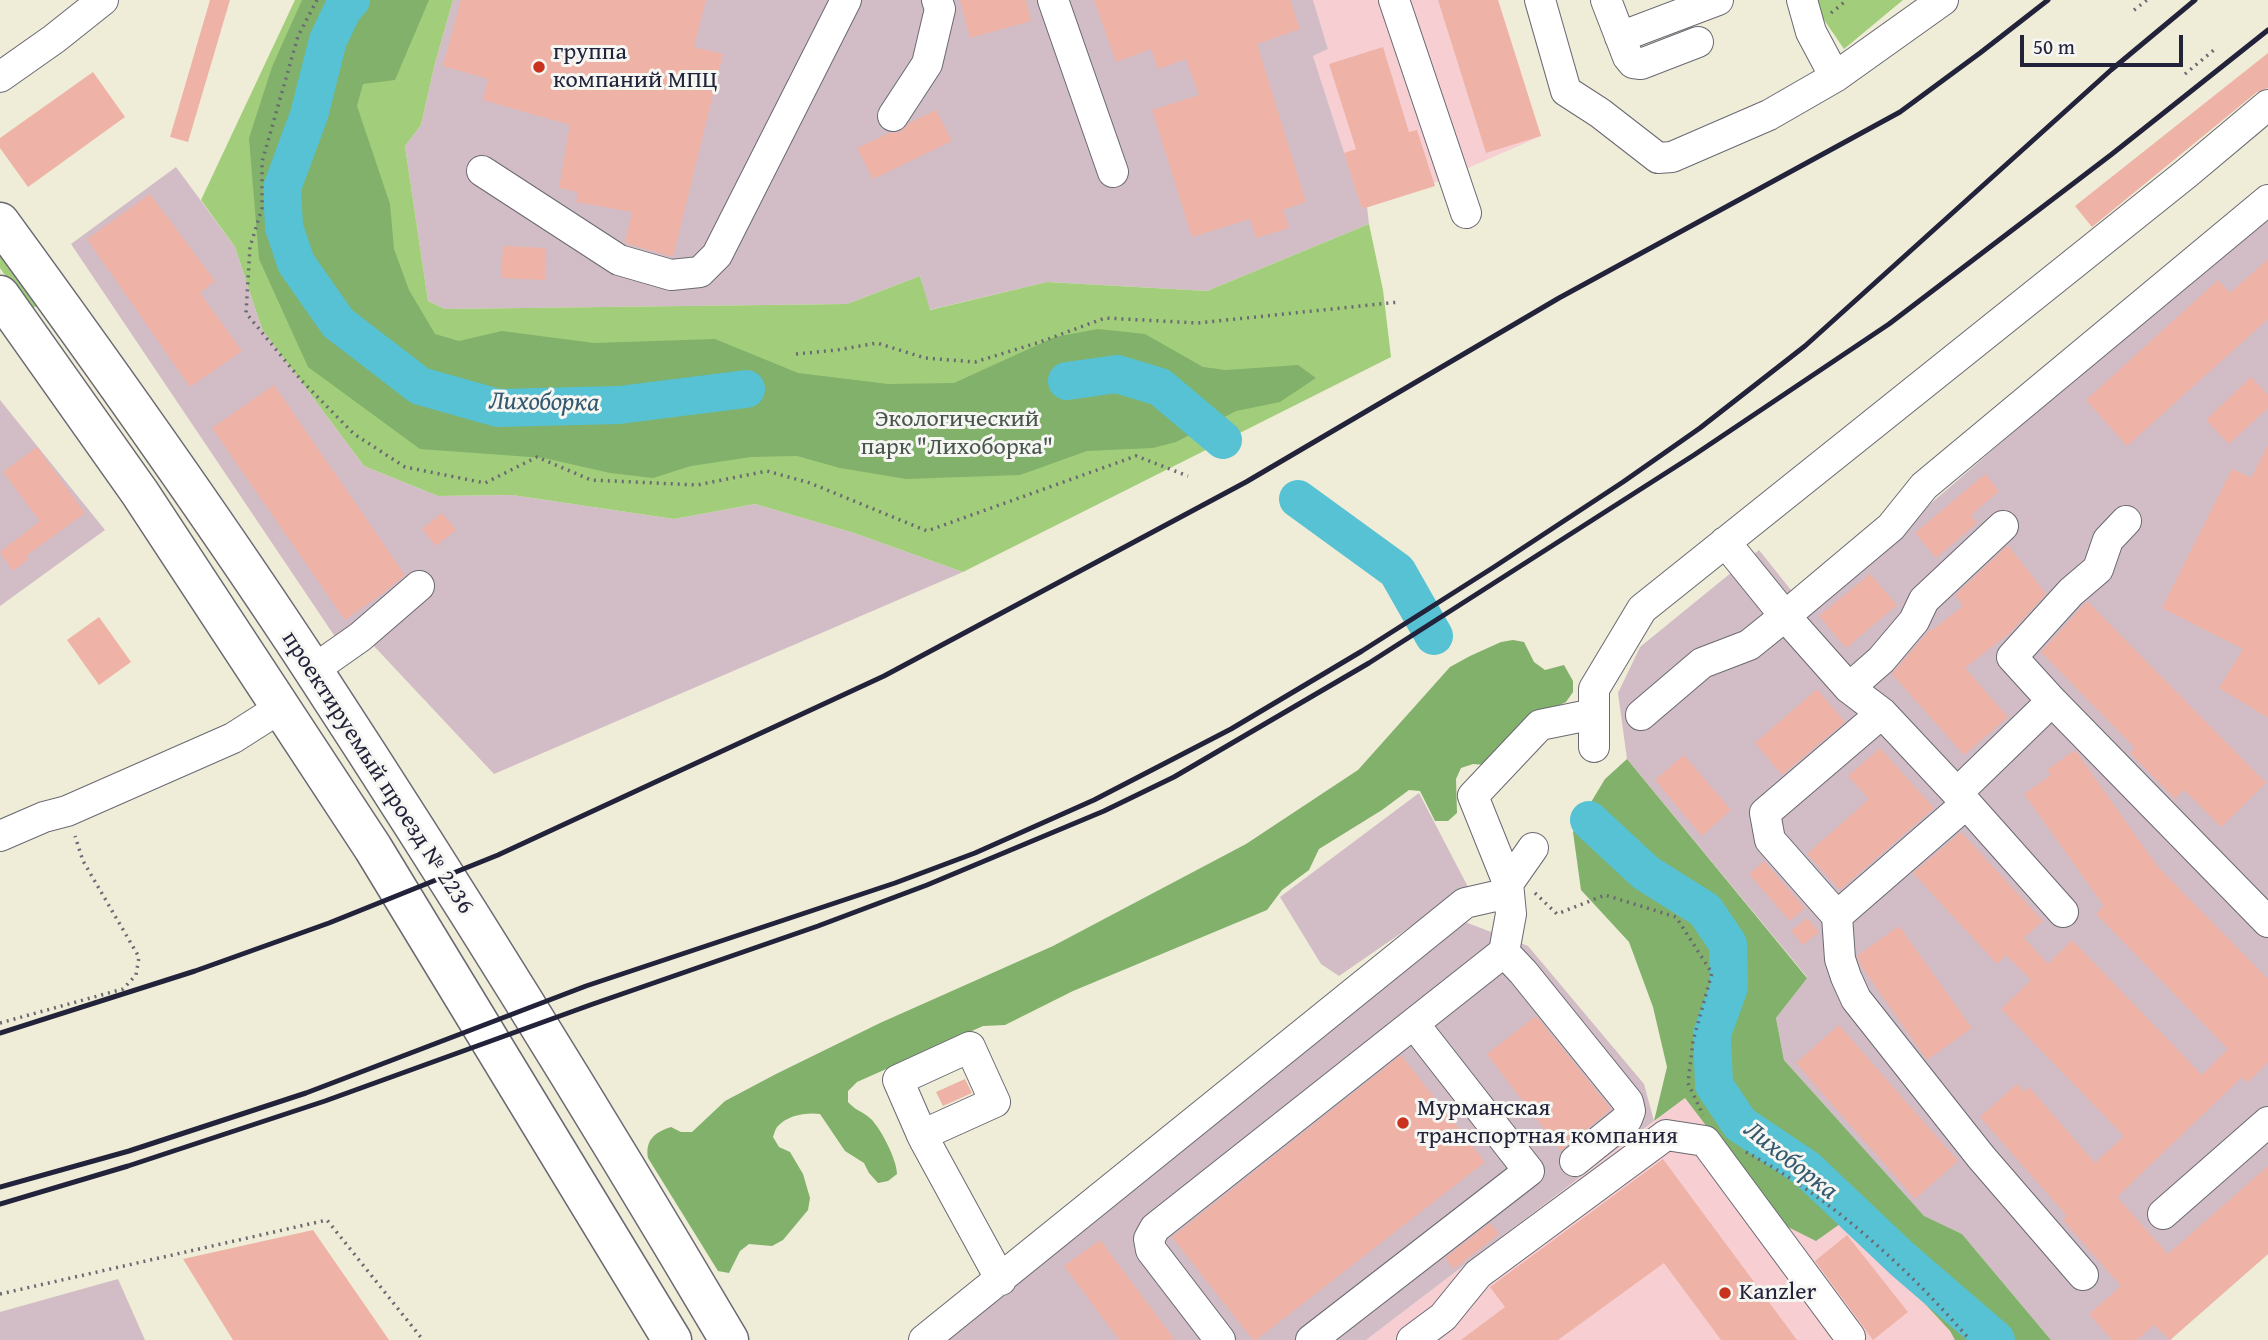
<!DOCTYPE html>
<meta charset="utf-8">
<style>
body{margin:0}
#map{position:relative;width:2268px;height:1340px;overflow:hidden;background:#efecd8;font-family:"Gentium Book Plus",serif}
canvas{display:block}
.scale{position:absolute;left:2020px;top:35px;width:163px;height:32px;box-sizing:border-box;border:4px solid #22223b;border-top:0;padding-left:9px;font-size:21px;line-height:24px;white-space:nowrap;color:#22223b;-webkit-text-stroke:5px #f6f6f2;paint-order:stroke}
</style>
<div id="map">
<canvas width="2268" height="1340"></canvas>
<div class="scale">50 m</div>
</div>
<script>
const ctx = document.querySelector('canvas').getContext('2d');
ctx.lineJoin = 'round';
function fillPath(path, color) { ctx.fillStyle = color; ctx.fill(path, 'evenodd'); }
function trace(path, color, width, dash) { ctx.strokeStyle = color; ctx.lineWidth = width; ctx.lineCap = dash ? 'butt' : 'round'; ctx.setLineDash(dash || []); ctx.stroke(path); }
function drawText(font, color, halo, rows, align = 'center') {
  ctx.font = font + ' "Gentium Book Plus",serif'; ctx.lineWidth = 6; ctx.setLineDash([]); ctx.textBaseline = 'middle'; ctx.strokeStyle = halo; ctx.fillStyle = color; for (const [text, x, y, turn = 0] of rows) {
    ctx.save(); ctx.translate(x, y); ctx.rotate((+turn || 0) * Math.PI / 180); ctx.textAlign = isNaN(turn) ? turn : align; if (halo) ctx.strokeText(text, 0, 0); ctx.fillText(text, 0, 0); ctx.restore();
  }
}
const built = new Path2D(`
 M1313 0H1498L1541 136 1434 183 1362 209 1313 56 1328 49Z
 M1685 1098 1780 1223 1847 1219 1950 1331 1955 1340H1366Z`);
const industrial = new Path2D(`
 M453 0H1313L1328 49 1313 56 1362 208 1367 207 1369 224 1207 291 1047 282 929 310 920 276 847 304 445 309 428 301 405 146 421 125 435 63Z
 M176 167 235 247 262 329 364 466 438 496 512 495 674 519 755 504 854 533 963 572 494 774 372 644 350 659 71 244Z
 M2268 213V1254L2170 1340H2051L1962 1234 1924 1217 1784 1060 1776 1018 1807 977 1627 759 1618 693 1640 647 1759 550 1807 610Z
 M0 400 105 530 0 606Z
 M1419 793 1468 887 1339 976 1321 964 1280 897Z
 M1465 922 1528 946 1644 1084 1654 1121 1366 1340H945L1094 1223Z
 M118 1279 145 1340H0V1312Z`);
const green = new Path2D(`
 M295 0H453L435 63 421 125 405 146 428 301 445 309 847 304 920 276 930 310 1047 282 1207 291 1369 224 1383 290 1391 357 963 572 854 533 755 504 674 519 512 495 438 496 364 466 262 329 235 247 201 200Z
 M1815 0H1903L1844 49 1818 11Z
 M0 251 35 301 37 306 30 309 26 306 0 268Z`);
const forest = new Path2D(`
 M302 0H429L395 80 363 84 357 106 390 204 394 249 409 290 435 334 459 341 502 331 594 343 715 339 798 373 888 384 954 383 1055 337 1098 329 1145 334 1203 367 1226 370 1298 365 1316 378 1280 402 1236 411 1176 442 1153 448 1087 451 1020 475 906 479 840 468 797 456 751 457 691 466 653 478 610 473 544 458 420 449 308 367 259 259 249 138 272 67Z
 M1513 640 1524 642 1534 662 1545 670 1564 665 1573 681V692L1566 702 1545 712 1486 765 1473 764 1461 768 1456 779 1457 813 1448 821H1435L1420 791 1409 790 1382 810 1319 849 1309 870 1282 890 1267 910 1073 991 1005 1025 983 1026 857 1082 848 1091V1102C857 1112 863 1111 871 1119 881 1129 897 1160 897 1174L888 1181 878 1183 869 1173 864 1163 845 1151 820 1114C807 1112 787 1115 777 1127 775 1130 774 1134 773 1137L779 1147 790 1152 803 1174 810 1198 808 1210 783 1240 772 1246 749 1244 740 1251 729 1273 718 1271 648 1158C645 1140 655 1132 671 1127L681 1132H692L725 1101 776 1074 880 1023 1053 946 1246 844 1358 770 1450 667 1470 656 1501 642Z
 M1627 759 1807 978 1776 1018 1784 1060 1924 1216 1962 1234 2051 1340H1955L1950 1331 1847 1219 1816 1241 1780 1223 1685 1098 1654 1121 1667 1067 1653 1007 1629 942 1581 890 1573 832 1605 779Z`);
const river = new Path2D(`
 M351 0 343 9 328 40 309 115 282 188 284 227 296 263 338 323 420 386 498 408 619 405 746 389
 M1067 381 1117 374 1160 387 1223 440
 M1298 499 1397 571 1434 636
 M1589 820 1646 873 1705 910 1728 944 1729 987 1712 1034 1714 1085 1740 1124 1807 1169 1902 1259 1996 1340`);
const building = new Path2D(`
 M210 0H230L188 142 170 137Z
 M461 0H706L694 47 723 54 673 257 625 243 632 212 576 202 578 192 559 188 570 125 483 100 488 79 443 66Z
 M960 0H1026L1031 21 970 38Z
 M1094 0H1290L1300 29 1257 44 1306 202 1283 210 1289 228 1256 238 1250 219 1192 237 1152 110 1199 95 1186 59 1158 69 1151 49 1116 62Z
 M1438 0H1498L1541 136 1486 153Z
 M1383 47 1409 132 1417 130 1435 186 1362 209 1344 153 1356 149 1329 64Z
 M2268 53V88L2257 92 2092 227 2075 206Z
 M93 72 125 117 28 187 0 148V138Z
 M936 110 952 141 873 179 857 148 889 133 900 132 909 123Z
 M150 194 215 281 200 293 242 351 190 387 87 239Z
 M503 246 546 248 545 280 501 278Z
 M2268 259V319L2127 446 2086 400 2218 280 2230 293Z
 M2251 377 2268 395V408L2229 444 2206 420Z
 M274 385 405 575 386 591 345 620 212 428Z
 M2268 445V718L2219 688 2243 649 2162 608 2232 469 2251 478Z
 M37 447 85 513 26 556 29 559 13 571 0 552 40 521 3 472Z
 M1985 474 1999 491 1971 515 1977 523 1936 558 1915 533Z
 M442 513 456 530 436 546 422 529Z
 M2008 545 2046 594 2011 632 1965 668 2008 717 1964 755 1892 674 1930 629 1931 631 1963 606 1955 595Z
 M1870 574 1897 605 1846 648 1819 616Z
 M2087 601 2266 783 2221 827 2184 790 2175 799 2130 753 2135 748 2041 652Z
 M99 617 131 662 99 685 67 640Z
 M1817 689 1845 722 1782 775 1755 743Z
 M1880 748 1934 808 1840 890 1807 854 1869 799 1848 776Z
 M2075 750 2158 867 2268 979V1062L2247 1083 2242 1077 2117 1197 2168 1254 2268 1166V1254L2170 1340 2154 1325 2137 1340H2112L2089 1314 2121 1286 2063 1220 2067 1216 1980 1117 2017 1084 2024 1092 2029 1087 2095 1163 2124 1136 2001 1009 2031 980 2006 955 1997 964 1913 873 1961 832 2043 921 2024 938 2048 964 2072 940 2202 1075 2228 1049 2096 914 2104 906 2024 794 2051 775 2047 770Z
 M1684 755 1731 810 1702 836 1655 780Z
 M1764 861 1805 908 1790 921 1749 874Z
 M1807 918 1819 932 1803 945 1791 931Z
 M1899 926 1972 1028 1927 1060 1861 966 1857 956Z
 M1536 1016 1611 1109 1561 1151 1487 1054Z
 M1839 1025 1958 1161 1915 1199 1796 1063Z
 M1401 1055 1485 1162 1256 1340H1253L1172 1237Z
 M965 1079 972 1093 943 1106 936 1092Z
 M1663 1159 1797 1340H1721L1664 1263 1558 1340H1461L1505 1307 1490 1287Z
 M1490 1223 1499 1234 1454 1269 1445 1258Z
 M313 1230 389 1340H233L183 1259Z
 M1847 1235 1908 1312 1873 1340 1815 1261Z
 M1100 1240 1175 1340H1119L1064 1266Z`);
const path = new Path2D(`
 M317 0 298 36 262 162V208L250 247 246 313 301 380 354 434 405 467 485 483 537 457 591 480 697 485 767 471 810 483 927 531 1136 456 1188 476
 M2134 10 2147 0
 M1831 13 1847 0
 M2185 74 2215 49
 M796 354 837 350 877 343 925 358 975 362 1040 342 1105 318 1198 323 1399 302
 M1535 893 1557 914 1605 895 1676 917 1712 973 1693 1041 1688 1083 1703 1115
 M0 1023 123 989 136 975 139 957 83 861 75 836
 M1746 1152C1830 1197 1908 1268 1970 1340
 M0 1294 327 1220 423 1340`);
const minor = new Path2D(`
 M1053 0 1113 172
 M1394 0 1466 213
 M1540 0 1566 91 1600 113 1658 158 1672 157 1769 115 1835 77 1943 0
 M1606 0 1628 57 1633 63 1641 64 1698 42
 M1802 0 1811 32 1835 77
 M1620 37 1718 0
 M0 77 54 39 103 0
 M893 116 927 64 940 9 937 0
 M482 171 619 260 671 275 700 272 717 255 846 0
 M1725 542 1785 616 1891 527 1924 486 2268 200
 M313 670 360 637 419 586
 M1849 688 1881 660 1914 621 1924 600 2003 526
 M2052 701 2012 657 2071 592 2098 569 2108 540 2126 521
 M1882 713 1765 813 1770 840 1837 916 1840 959 1846 977 1856 999 1981 1157 2083 1275
 M1641 715 1702 663 1749 645 1785 616 1849 688 1882 713 1957 793 2063 912
 M1594 747V689L1642 609 2187 173 2268 105
 M1957 793 2052 701 2268 922
 M0 836 44 817 67 811 233 738 280 708
 M1837 916 1966 804
 M1504 952 1523 972 1628 1102 1630 1111 1627 1119 1575 1161
 M922 1135 995 1102 970 1047 898 1080 922 1135 925 1141 1001 1280
 M2163 1214 2268 1122
 M924 1340 1465 903 1500 895 1533 848
 M1220 1340 1151 1250 1149 1239 1155 1228 1504 952 1511 914 1508 883 1473 796 1540 725 1594 714
 M1311 1340 1529 1171 1414 1024
 M1412 1340 1443 1317 1478 1274 1666 1135 1705 1141 1850 1337 1849 1340`);
const major = new Path2D(`
 M0 222C108 370 215 520 315 673 458 892 596 1115 729 1340
 M0 295 140 493 373 848 672 1340`);
const rail = new Path2D(`
 M0 1033 195 971 329 923 498 855 884 676 1246 482 1559 298 1900 112 1980 53 2048 0
 M0 1187 129 1151 306 1093 586 986 895 883 975 853 1094 800 1231 729 1362 651 1494 567 1623 482 1700 428 1805 346 2111 70 2195 0
 M0 1204 128 1166 325 1101 593 1004 818 926 927 885 1104 811 1174 777 1369 663 1694 455 1889 324 2112 154 2268 30`);
const markers = [
 [539,67,7,"#c8321e"],
 [1403,1123,7,"#c8321e"],
 [1725,1293,7,"#c8321e"]
];
const poiNames = [
 ["группа",553,53],
 ["компаний МПЦ",553,81],
 ["Мурманская",1417,1109],
 ["транспортная компания",1417,1137],
 ["Kanzler",1739,1293]
];
const parkNames = [
 ["Экологический",957,420],
 ["парк \"Лихоборка\"",957,448]
];
const streetNames = [
 ["проектируемый проезд № 2236",377,773,57]
];
const waterNames = [
 ["Лихоборка",544,403,1],
 ["Лихоборка",1790,1161,38]
];
fillPath(built, '#f7cfd3');
fillPath(industrial, '#d2bdc7');
fillPath(green, '#a2ce7b');
fillPath(forest, '#81b16b');
trace(river, '#57c2d3', 38);
fillPath(building, '#eeb3a6');
trace(minor, '#6a6972', 32);
trace(major, '#6a6972', 41);
trace(path, '#6a6972', 3.5, [2, 5]);
trace(minor, '#fff', 30);
trace(major, '#fff', 38);
trace(rail, '#22223b', 5);
for (const [x, y, r, color] of markers) { const dot = new Path2D(); dot.arc(x, y, r, 0, 2 * Math.PI); ctx.fillStyle = color; ctx.fill(dot); trace(dot, '#f6f6f2', 2.5); }
drawText('24px', '#22223b', '#f6f6f2', poiNames, 'left');
drawText('24px', '#48564e', '#f6f6f2', parkNames);
drawText('24px', '#22223b', '#f6f6f2', streetNames);
drawText('italic 26px', '#355a70', '#f6f6f2', waterNames);
</script>
